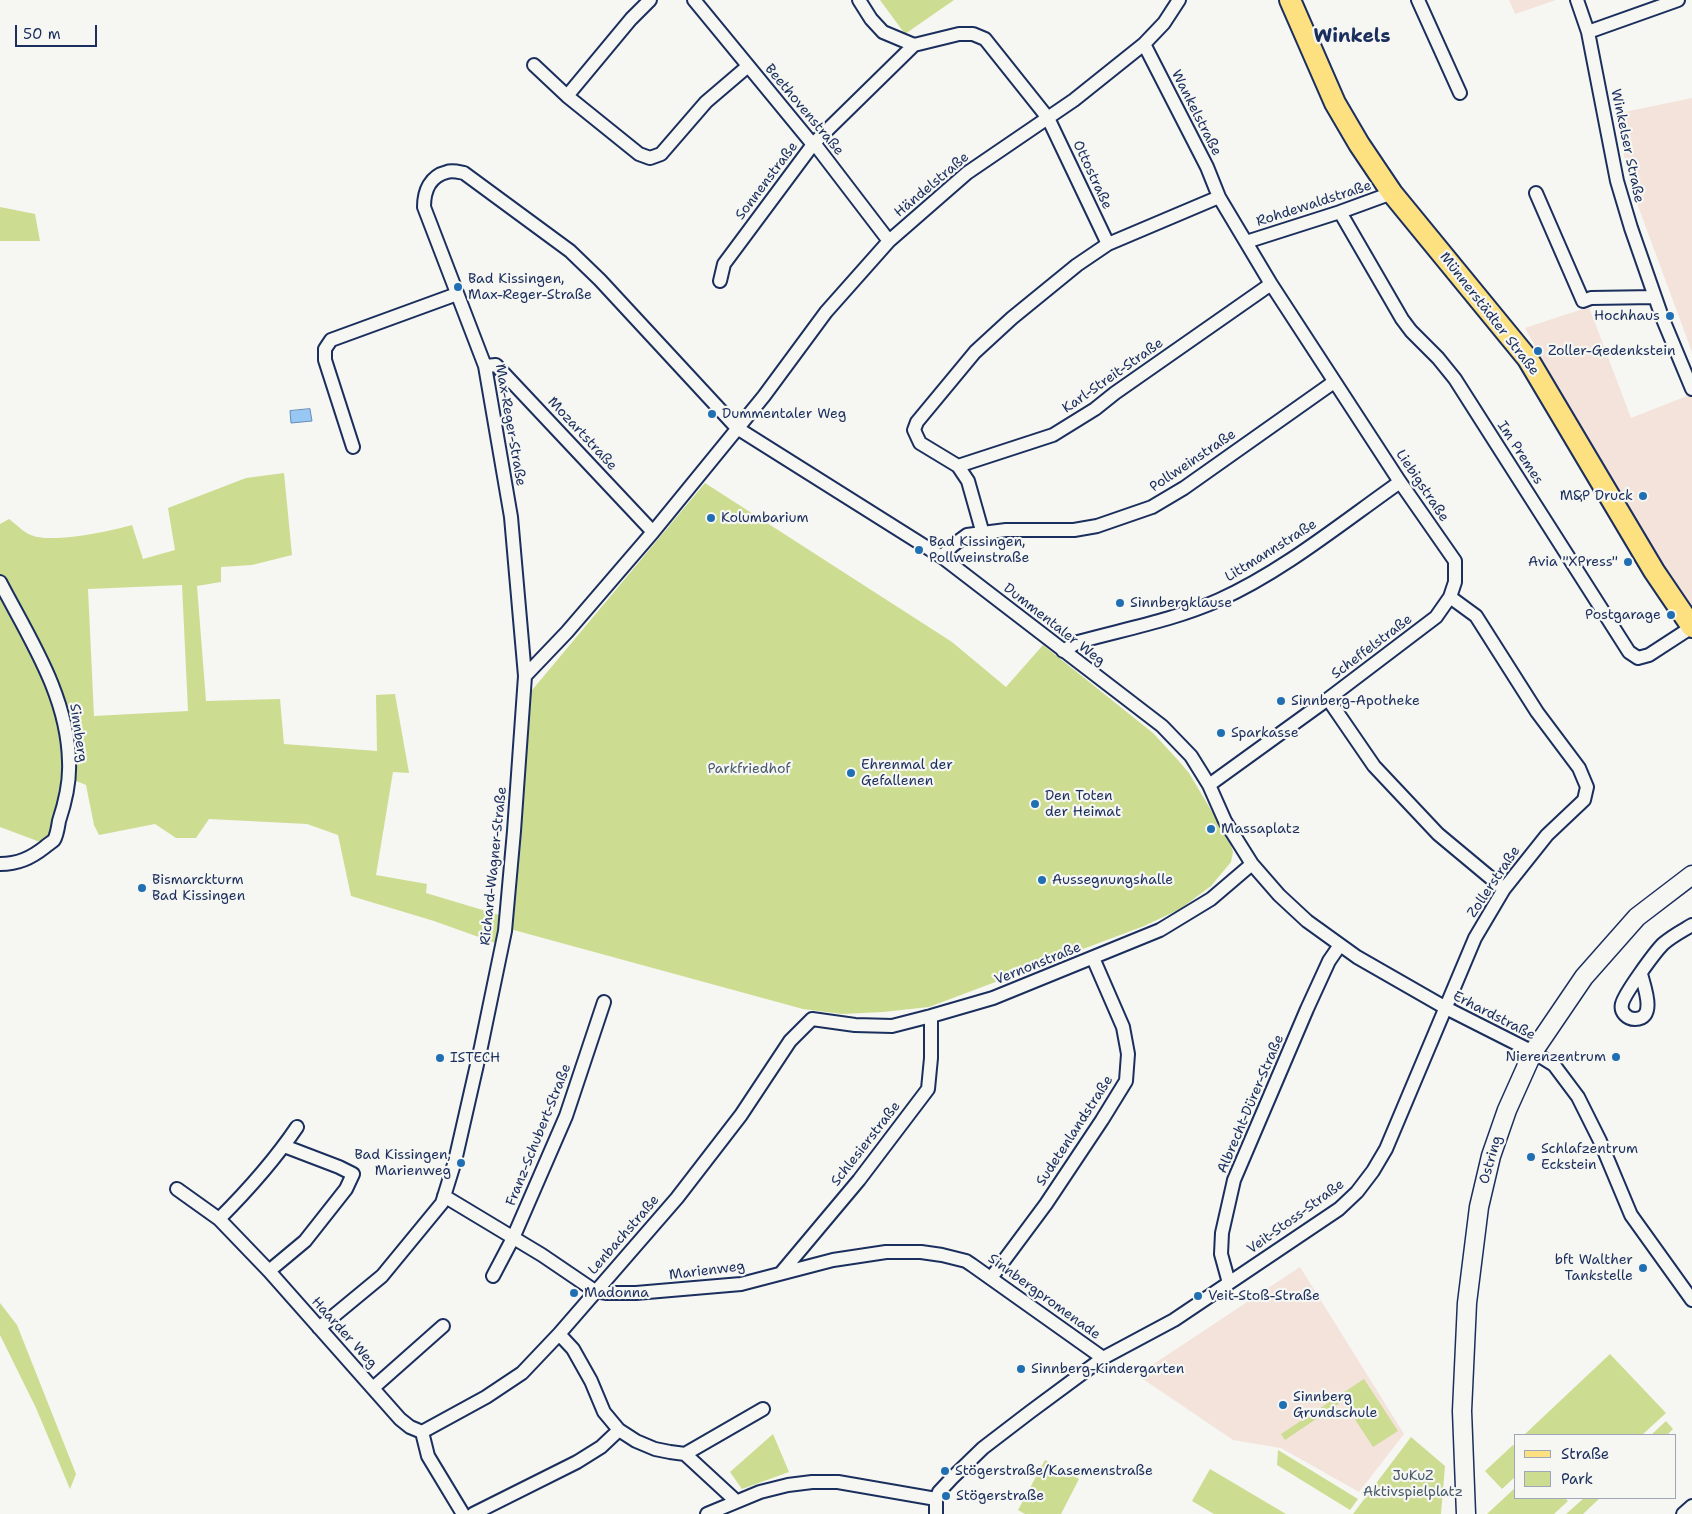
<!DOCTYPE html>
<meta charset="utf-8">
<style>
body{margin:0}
#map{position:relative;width:1692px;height:1514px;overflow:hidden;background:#f6f6f2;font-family:"Shantell Sans",sans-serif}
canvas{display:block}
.legend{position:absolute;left:1514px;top:1434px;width:162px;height:65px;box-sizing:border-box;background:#f6f6f2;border:1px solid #9ea6b7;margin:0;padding:6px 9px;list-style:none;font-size:15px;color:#1b2f5e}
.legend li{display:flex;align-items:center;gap:10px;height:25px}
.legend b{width:25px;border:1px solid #9ea6b7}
.scale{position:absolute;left:15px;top:25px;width:82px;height:22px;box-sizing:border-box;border:2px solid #1b2f5e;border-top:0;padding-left:6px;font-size:15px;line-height:18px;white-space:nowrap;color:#1b2f5e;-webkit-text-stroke:4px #f6f6f2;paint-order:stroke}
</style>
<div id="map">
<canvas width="1692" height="1514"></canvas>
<ul class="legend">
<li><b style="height:6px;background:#fde080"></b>Straße</li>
<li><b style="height:14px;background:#ccdd91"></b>Park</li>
</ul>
<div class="scale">50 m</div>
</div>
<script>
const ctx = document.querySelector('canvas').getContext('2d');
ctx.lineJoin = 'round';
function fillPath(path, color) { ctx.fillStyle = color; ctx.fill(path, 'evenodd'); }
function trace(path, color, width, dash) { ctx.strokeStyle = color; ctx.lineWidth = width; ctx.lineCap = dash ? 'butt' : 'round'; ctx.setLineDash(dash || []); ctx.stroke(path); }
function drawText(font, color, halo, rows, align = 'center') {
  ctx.font = font + ' "Shantell Sans",sans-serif'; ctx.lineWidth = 4.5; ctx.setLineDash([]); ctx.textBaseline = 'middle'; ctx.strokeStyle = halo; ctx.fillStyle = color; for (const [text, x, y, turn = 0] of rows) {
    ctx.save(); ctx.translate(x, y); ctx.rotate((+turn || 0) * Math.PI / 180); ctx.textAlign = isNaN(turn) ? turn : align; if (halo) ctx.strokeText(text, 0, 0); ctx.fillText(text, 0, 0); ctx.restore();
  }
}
const built = new Path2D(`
 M1509 0H1556L1515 14Z
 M1692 98V352L1631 187 1615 114Z
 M1589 307 1631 418 1692 394V618L1648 549 1525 328Z
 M1300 1267 1404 1434 1359 1492 1281 1448 1233 1440 1137 1375Z`);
const green = new Path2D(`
 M880 0H954L905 34Z
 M0 207 35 214 40 241H0Z
 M284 473 292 555 252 565 221 567V582L197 586 206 701 280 699 284 744 377 751 376 695 395 694 409 773 393 772 376 875 427 884 426 893 506 917 501 945 434 921 351 896 338 835 307 824 209 819 196 838H176L155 824 99 835 94 825 86 785 69 778 68 761 48 845 0 827V524L9 519C16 524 23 532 31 535 51 544 111 531 132 525L143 559 175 550 168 508 246 478ZM182 585 188 711 94 716 88 589Z
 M705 483 952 642 1006 687 1043 645 1153 733 1177 759 1189 773 1230 842 1233 852 1231 862 1211 886 1180 909 1144 926 929 1007 883 1012 842 1014 803 1009 510 929 528 695Z
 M0 1303 17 1325 76 1474 70 1489 36 1408 0 1335Z
 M1610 1354 1666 1413 1642 1435H1524Z
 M1364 1379 1398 1431 1373 1447 1343 1401 1285 1440 1281 1434Z
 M1666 1421 1673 1429 1667 1435H1651Z
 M773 1434 789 1472 742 1489 730 1472Z
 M1411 1437 1445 1466 1441 1514H1353Z
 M1513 1445 1516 1448V1476L1502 1489 1485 1471Z
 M1278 1450 1358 1499 1350 1510 1277 1465Z
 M1045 1460 1079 1479 1061 1514H1025L1018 1510Z
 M1210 1469 1286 1514H1214L1192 1501Z
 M1516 1487V1498H1565L1568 1501 1554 1514H1487Z
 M1584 1498H1600L1583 1514H1566Z`);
const water = new Path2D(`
 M310 409 312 421 291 423 290 411Z`);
const street = new Path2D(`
 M650 0 631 19 567 96 639 154 650 158 661 154 706 102 747 67
 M694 0 810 141 814 143 889 241
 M859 0 871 19 883 32 914 45 959 34H973L985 39 1048 118 1108 244
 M1418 0 1460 93
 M1577 0 1588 32 1617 181 1631 228 1662 317 1692 389
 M1588 32 1678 0
 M1144 44 1207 167 1219 197 1271 284 1400 482 1455 561V582L1450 597 1436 617 1328 699 1209 785
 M534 65 567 96
 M1536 193 1583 301 1591 298 1655 297
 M1340 212 1402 319 1411 331 1438 358 1455 379 1629 652 1638 658 1649 655 1692 627
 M1246 242 1340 212 1392 193
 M720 281 724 264 814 143 914 45
 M485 366 496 365 653 532
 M353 447 325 360V349L331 340 457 294
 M958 466 1053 435 1095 409 1115 393 1271 284
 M983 534 968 481 958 466 920 443 914 430 917 422 975 352 1012 318 1077 265 1108 244 1219 197
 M942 557 952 546 967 535 1006 530H1074L1097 526 1152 507 1184 488 1334 382
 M0 582C29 638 68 696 69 762 70 781 65 803 59 821 58 827 57 835 54 840 52 842 47 845 45 847 31 858 18 864 0 864
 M1063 651 1078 642C1125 629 1174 620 1219 600 1282 572 1343 522 1400 482
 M525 676 567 632 653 532 764 396 826 312 889 241 967 173 1074 100 1144 44 1164 23 1179 0
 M1328 699 1374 766 1438 834 1504 889
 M1641 974C1644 986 1657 1019 1635 1019 1627 1019 1620 1012 1622 1004 1624 994 1655 952 1663 944 1672 936 1682 931 1692 925
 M177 1189 219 1219 269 1271 400 1419 410 1427 422 1432 428 1456 463 1514
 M444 1196 542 1255 595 1291 607 1293H636L741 1284 833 1260 886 1252H921L942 1255 966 1261 972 1265 1103 1358
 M219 1219C248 1190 274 1161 297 1127
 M269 1271 305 1241 346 1189 353 1174 339 1167 284 1146
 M781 1273 859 1180 928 1089 931 1058V1016
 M493 1276 513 1238 566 1116 604 1002
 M991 1278 1046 1204 1102 1120 1126 1081 1128 1054 1123 1027 1093 958
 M1229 1283 1221 1254 1222 1233 1234 1180 1307 1009 1329 961 1340 945
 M319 1328 382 1276 442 1203 455 1161 481 1047 505 931 514 831 525 676 511 517 485 366 424 207C424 191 430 176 447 172 452 170 459 172 464 173L570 251 600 280 737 428 942 557 1162 726 1191 756 1209 785 1225 821 1252 864 1279 895 1307 921 1357 957 1446 1008 1533 1052 1554 1065 1578 1097 1600 1141 1631 1215 1692 1300
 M559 1334 573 1349 591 1381 604 1412 619 1430 636 1441 655 1449 670 1452 685 1454 736 1501
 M373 1388 443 1326
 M422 1432 486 1397 522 1373 559 1334 677 1198 741 1115 790 1041 812 1019 855 1025 892 1026 931 1016 993 998 1160 930 1211 899 1252 864
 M685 1454 763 1409
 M473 1514 577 1462 601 1447 619 1430
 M707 1514 760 1492 788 1485 812 1482H838L936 1499
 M936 1514V1499L939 1492 952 1478 983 1448 1030 1412 1103 1358 1174 1320 1339 1209 1357 1192 1373 1171 1386 1149 1475 938 1504 889 1547 835 1584 800 1587 787 1579 768 1537 712 1476 616 1450 597
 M1683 1514 1692 1506`);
const secondary = new Path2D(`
 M1466 1514 1462 1411 1467 1303 1479 1207 1491 1156 1507 1110 1533 1052 1584 977 1637 917 1692 875`);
const primary = new Path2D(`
 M1290 0 1335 103 1359 144 1392 193 1528 359 1654 571 1692 627`);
const markers = [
 [458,287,5,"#1f6fb2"],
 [1670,316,5,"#1f6fb2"],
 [1538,351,5,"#1f6fb2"],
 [712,414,5,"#1f6fb2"],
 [1643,496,5,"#1f6fb2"],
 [711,518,5,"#1f6fb2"],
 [919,550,5,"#1f6fb2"],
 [1628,562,5,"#1f6fb2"],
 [1120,603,5,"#1f6fb2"],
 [1671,615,5,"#1f6fb2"],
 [1281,701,5,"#1f6fb2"],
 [1221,733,5,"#1f6fb2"],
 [851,773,5,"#1f6fb2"],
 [1035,804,5,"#1f6fb2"],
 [1211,829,5,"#1f6fb2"],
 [1042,880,5,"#1f6fb2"],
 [142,888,5,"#1f6fb2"],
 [1616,1057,5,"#1f6fb2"],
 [440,1058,5,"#1f6fb2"],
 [1531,1157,5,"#1f6fb2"],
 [461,1163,5,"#1f6fb2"],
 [1643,1268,5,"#1f6fb2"],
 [574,1293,5,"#1f6fb2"],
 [1198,1296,5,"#1f6fb2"],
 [1021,1369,5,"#1f6fb2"],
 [1283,1405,5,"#1f6fb2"],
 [945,1471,5,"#1f6fb2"],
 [946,1496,5,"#1f6fb2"]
];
const streetNames = [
 ["Beethovenstraße",804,110,50],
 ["Wankelstraße",1196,113,63],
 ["Winkelser Straße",1627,146,78],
 ["Ottostraße",1092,175,65],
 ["Sonnenstraße",767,181,-53],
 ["Händelstraße",932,185,-40],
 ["Rohdewaldstraße",1314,204,-18],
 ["Münnerstädter Straße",1489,314,52],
 ["Karl-Streit-Straße",1113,376,-35],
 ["Max-Reger-Straße",510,425,80],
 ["Mozartstraße",582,434,47],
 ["Im Premes",1520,453,57],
 ["Pollweinstraße",1193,461,-34],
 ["Liebigstraße",1422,486,56],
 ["Littmannstraße",1271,551,-32],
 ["Dummentaler Weg",1054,625,38],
 ["Scheffelstraße",1372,647,-37],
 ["Sinnberg",78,733,82],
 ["Richard-Wagner-Straße",494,866,-84],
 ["Zollerstraße",1494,882,-56],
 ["Vernonstraße",1038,964,-22],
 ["Erhardstraße",1494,1016,27],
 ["Albrecht-Dürer-Straße",1251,1104,-67],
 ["Sudetenlandstraße",1075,1131,-57],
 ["Franz-Schubert-Straße",539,1135,-68],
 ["Schlesierstraße",866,1144,-52],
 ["Ostring",1491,1160,-74],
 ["Veit-Stoss-Straße",1296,1217,-36],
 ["Lenbachstraße",624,1235,-49],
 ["Marienweg",707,1271,-7],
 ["Sinnbergpromenade",1044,1297,36],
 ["Haarder Weg",344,1333,48]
];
const poiNames = [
 ["Bad Kissingen,",468,279],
 ["Max-Reger-Straße",468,295],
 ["Hochhaus",1660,316,"right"],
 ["Zoller-Gedenkstein",1548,351],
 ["Dummentaler Weg",722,414],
 ["M&P Druck",1633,496,"right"],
 ["Kolumbarium",721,518],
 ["Bad Kissingen,",929,542],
 ["Pollweinstraße",929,558],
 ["Avia \"XPress\"",1618,562,"right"],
 ["Sinnbergklause",1130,603],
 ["Postgarage",1661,615,"right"],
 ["Sinnberg-Apotheke",1291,701],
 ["Sparkasse",1231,733],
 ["Ehrenmal der",861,765],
 ["Gefallenen",861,781],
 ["Den Toten",1045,796],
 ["der Heimat",1045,812],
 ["Massaplatz",1221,829],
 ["Bismarckturm",152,880],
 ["Bad Kissingen",152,896],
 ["Aussegnungshalle",1052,880],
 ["Nierenzentrum",1606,1057,"right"],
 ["ISTECH",450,1058],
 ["Schlafzentrum",1541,1149],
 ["Eckstein",1541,1165],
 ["Bad Kissingen,",451,1155,"right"],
 ["Marienweg",451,1171,"right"],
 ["bft Walther",1633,1260,"right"],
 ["Tankstelle",1633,1276,"right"],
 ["Madonna",584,1293],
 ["Veit-Stoß-Straße",1208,1296],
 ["Sinnberg-Kindergarten",1031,1369],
 ["Sinnberg",1293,1397],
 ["Grundschule",1293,1413],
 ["Stögerstraße/Kasemenstraße",955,1471],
 ["Stögerstraße",956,1496]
];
const parkNames = [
 ["Parkfriedhof",749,769],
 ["JuKuZ",1413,1476],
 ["Aktivspielplatz",1413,1492]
];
const districtNames = [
 ["Winkels",1352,37]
];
fillPath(built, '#f4e3db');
fillPath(green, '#ccdd91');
fillPath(water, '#97c8f3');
trace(water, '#658bb7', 1);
trace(street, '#1b2f5e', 16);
trace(secondary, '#1b2f5e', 21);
trace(primary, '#1b2f5e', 24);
trace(street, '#f6f6f2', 12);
trace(secondary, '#f6f6f2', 18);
trace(primary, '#fde080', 20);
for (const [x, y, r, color] of markers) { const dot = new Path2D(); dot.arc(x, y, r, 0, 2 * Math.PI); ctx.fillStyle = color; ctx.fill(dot); trace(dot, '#f6f6f2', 2); }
drawText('14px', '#1b2f5e', '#f6f6f2', streetNames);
drawText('14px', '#1b2f5e', '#f6f6f2', poiNames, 'left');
drawText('14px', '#475a6b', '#f6f6f2', parkNames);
drawText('bold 19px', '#1b2f5e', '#f6f6f2', districtNames);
</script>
